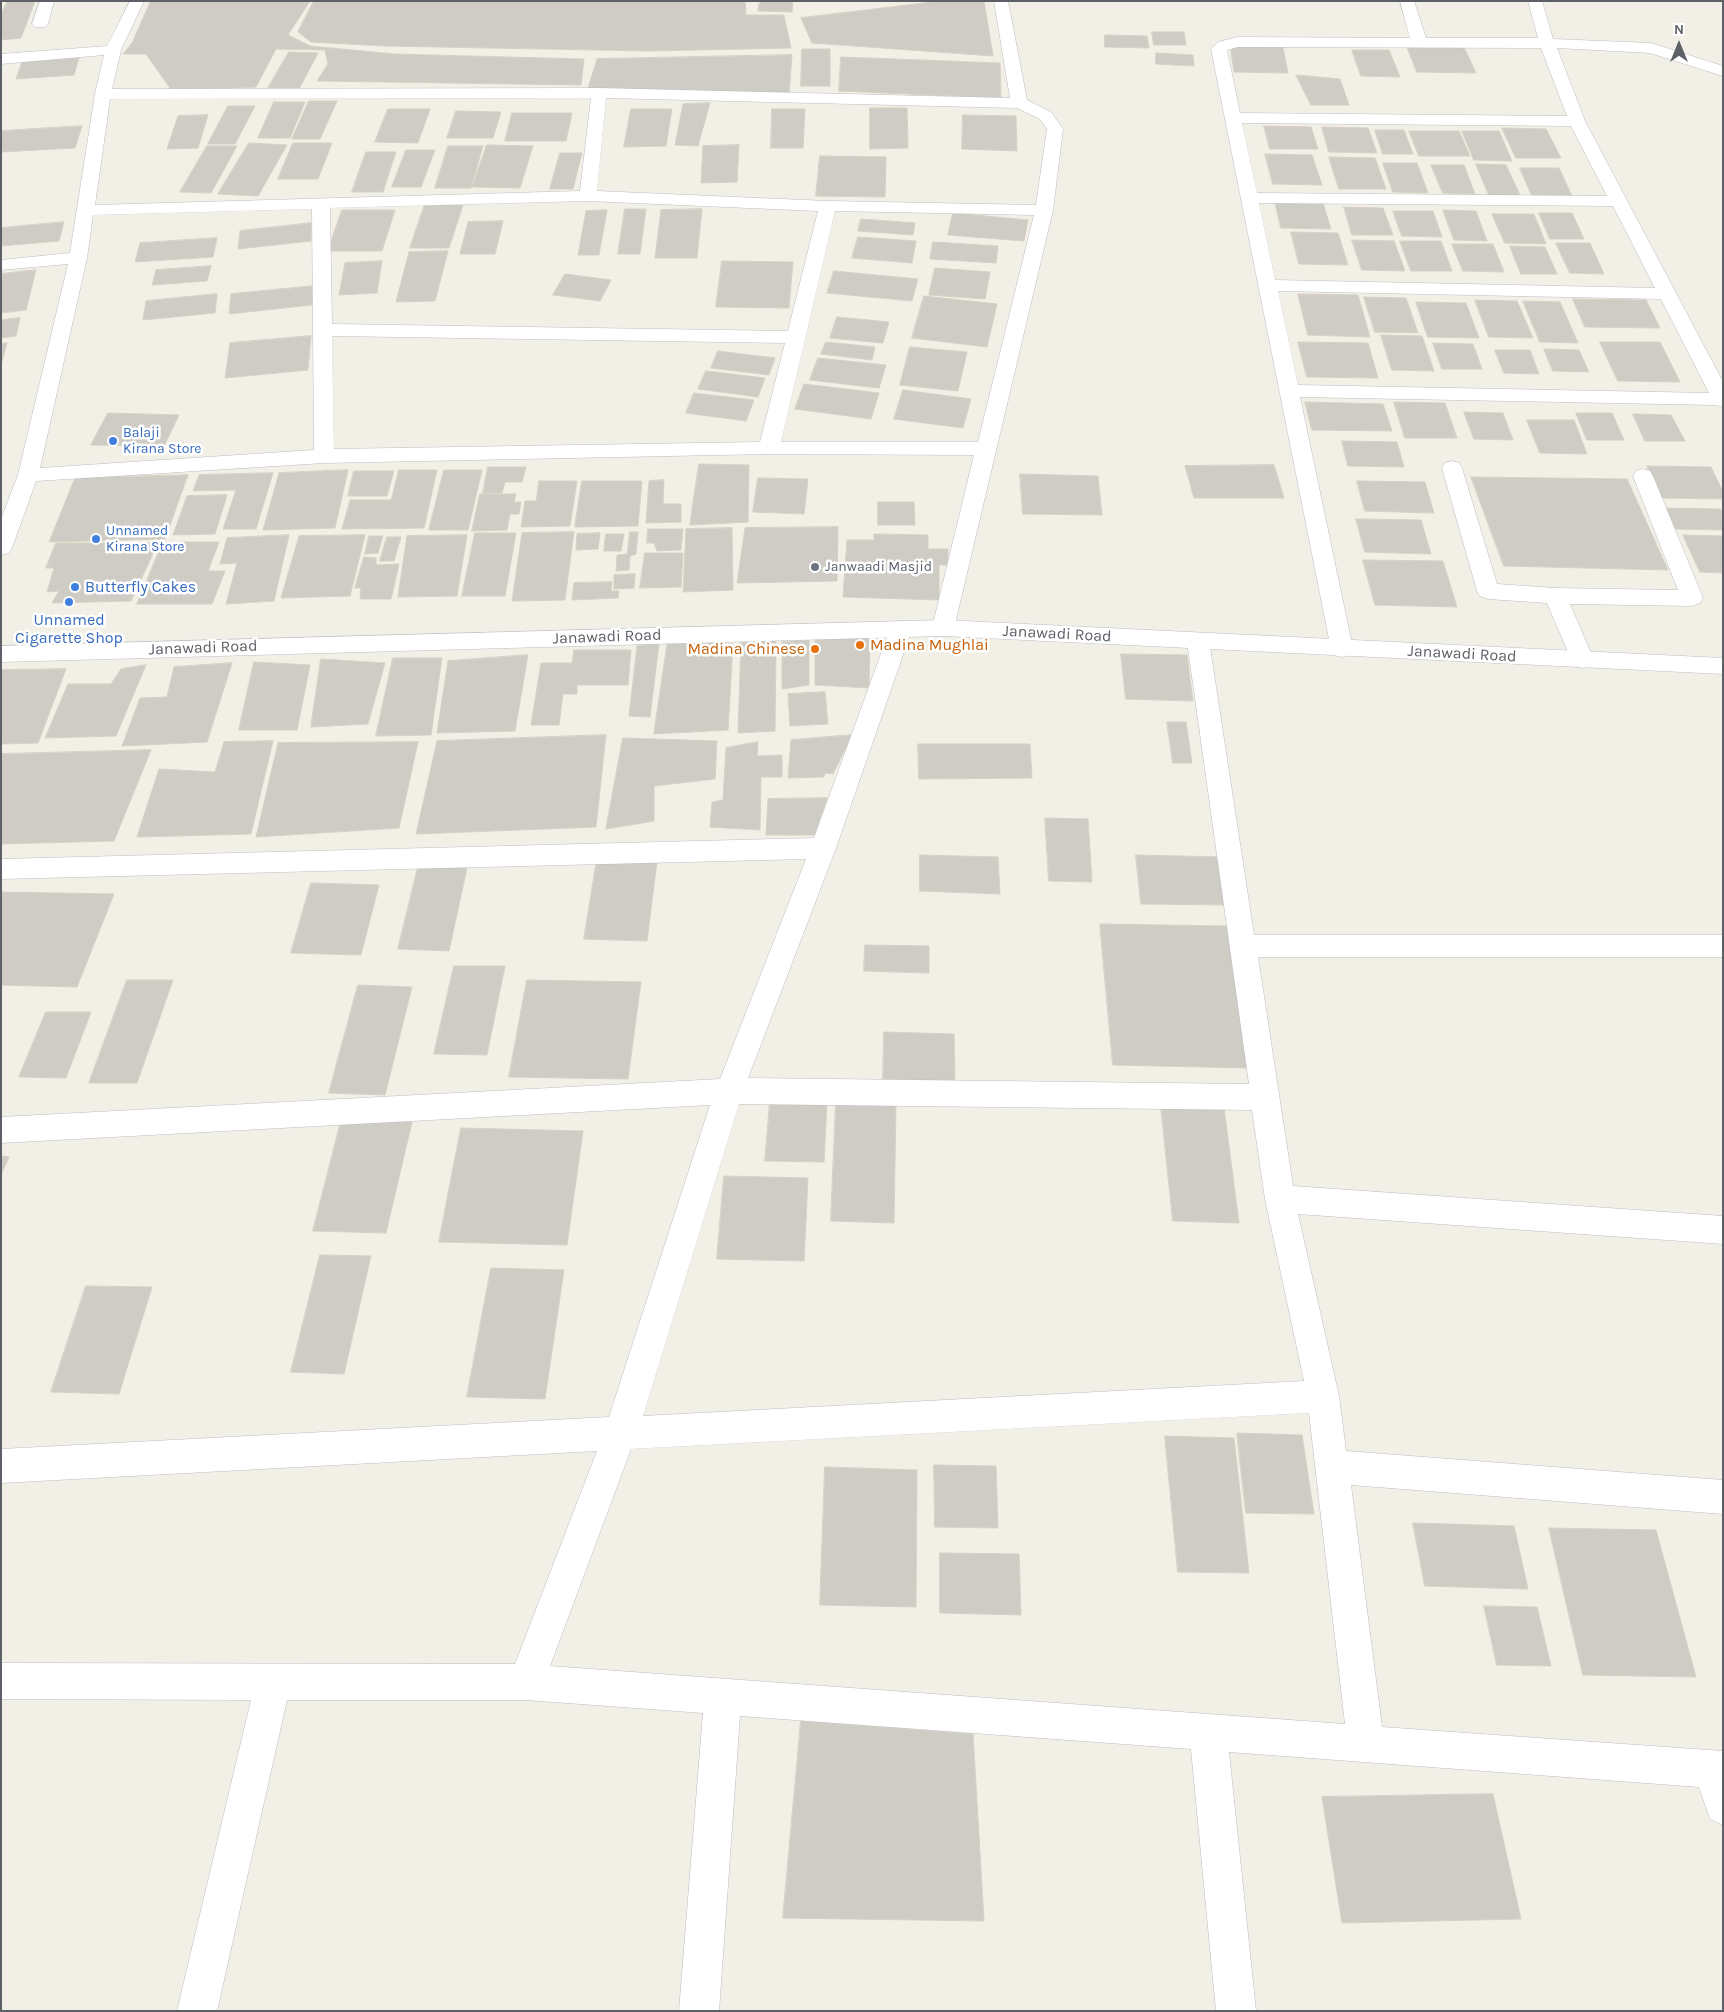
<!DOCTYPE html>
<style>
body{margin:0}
#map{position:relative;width:1724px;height:2012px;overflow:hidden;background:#f1efe6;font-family:Karla,sans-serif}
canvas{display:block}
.frame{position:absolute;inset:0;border:2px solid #5d6167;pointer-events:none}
.north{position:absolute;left:1654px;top:20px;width:50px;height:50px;-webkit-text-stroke:4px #fff;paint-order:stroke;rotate:0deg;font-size:14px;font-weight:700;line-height:20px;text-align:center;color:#5d6167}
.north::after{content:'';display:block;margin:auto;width:18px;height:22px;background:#5d6167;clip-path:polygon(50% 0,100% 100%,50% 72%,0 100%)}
</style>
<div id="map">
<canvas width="1724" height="2012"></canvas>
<div class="frame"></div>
<div class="north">N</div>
</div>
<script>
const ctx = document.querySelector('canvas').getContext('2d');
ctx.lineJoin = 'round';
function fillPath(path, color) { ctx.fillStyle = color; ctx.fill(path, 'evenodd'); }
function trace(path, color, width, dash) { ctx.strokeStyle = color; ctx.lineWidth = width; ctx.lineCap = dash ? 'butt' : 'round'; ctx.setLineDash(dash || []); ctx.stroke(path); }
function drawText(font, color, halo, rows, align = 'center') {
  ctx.font = font + ' Karla,sans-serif'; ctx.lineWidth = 5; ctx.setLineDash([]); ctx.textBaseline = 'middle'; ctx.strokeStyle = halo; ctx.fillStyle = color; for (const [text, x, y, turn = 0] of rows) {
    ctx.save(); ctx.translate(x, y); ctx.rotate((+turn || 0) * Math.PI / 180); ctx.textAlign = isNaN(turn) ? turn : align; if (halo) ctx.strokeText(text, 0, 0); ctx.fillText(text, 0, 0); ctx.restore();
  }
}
const building = new Path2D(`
 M1 1H35L21 38 1 40V14L7 2Z
 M151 1H310L288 35 310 46 394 54 584 59 581 85 317 81 328 64 325 50 276 49 256 87 172 91 146 54H123L132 43Z
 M314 1H745L746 15H784L791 48 649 51 385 46 311 42 298 32Z
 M760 1H793L792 12 758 11Z
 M941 1H984L993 56 812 43 801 18Z
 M1152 32H1184L1186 45H1154Z
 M1105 35 1147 36 1149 48 1105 47Z
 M1282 43 1288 73 1234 72 1230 45Z
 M1406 44 1463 45 1476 73 1417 72Z
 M802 49H830V86H801Z
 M1352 50H1389L1400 77 1361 76Z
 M289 52 318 53 299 89 268 88Z
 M1156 53 1193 55 1194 66 1156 64Z
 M792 55 789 94 588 88 597 59Z
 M841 57 1000 63 1001 98 839 91Z
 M79 58 74 75 16 79 22 62Z
 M1296 75 1340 79 1349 105H1311Z
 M309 101H337L320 139H292Z
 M274 102H305L290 138H258Z
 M710 103 698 146 675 145 683 104Z
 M228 106H255L235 144H208Z
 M870 108H907L908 148 870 149Z
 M388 109H430L418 143 375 142Z
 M631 109H672L666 146 624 147Z
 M772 109H805L803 148H771Z
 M456 111 501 112 493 138H447Z
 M512 113H572L566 141H505Z
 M208 115 198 148 167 149 178 116Z
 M963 115 1016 116 1017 151 962 149Z
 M82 126 75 148 1 152V131Z
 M1264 126 1311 127 1318 149H1270Z
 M1322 127 1368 128 1377 153 1329 152Z
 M1502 128 1546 129 1561 158H1516Z
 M1375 130H1404L1413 154H1383Z
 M1409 131H1459L1470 156H1419Z
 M1462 131H1499L1512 161 1474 160Z
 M249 143 287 145 258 196 218 194Z
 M293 143H332L318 179H278Z
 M487 145 533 146 520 188 472 187Z
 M739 145 737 182 701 183 703 146Z
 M207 146H237L211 193 180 192Z
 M448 146H483L471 188H435Z
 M406 150H435L421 187H392Z
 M366 152H396L383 192H352Z
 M560 153H582L573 189H550Z
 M1265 154 1312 155 1322 185 1273 184Z
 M820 156 886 157 885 197 816 196Z
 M1329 157 1375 158 1386 189H1339Z
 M1383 163H1417L1428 193 1393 192Z
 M1476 164 1506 165 1520 195H1489Z
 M1431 165H1464L1475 194 1443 193Z
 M1520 168H1559L1572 196H1532Z
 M1275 202 1323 203 1331 229 1281 228Z
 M425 204 463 205 449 248H410Z
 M1344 207 1383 208 1393 235H1352Z
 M625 209H646L640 254H618Z
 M702 209 697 258H655L661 210Z
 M342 210H395L382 251H328Z
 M607 210 599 255H578L586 211Z
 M1443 210 1476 211 1487 241 1454 240Z
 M1393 211H1433L1442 237 1402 236Z
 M953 213 1028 220 1024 241 948 235Z
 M1539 213H1572L1584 239H1550Z
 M1492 214H1534L1546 244 1505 243Z
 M861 219 915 223 913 235 858 231Z
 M503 221 495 254H460L468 222Z
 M64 222 59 241 1 246V228Z
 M311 223V241L238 249 240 231Z
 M1291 232 1338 233 1348 265 1299 264Z
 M858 237 916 241 912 263 852 258Z
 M217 238 213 257 135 262 140 243Z
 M1352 240 1394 241 1405 271 1362 270Z
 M1400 241H1441L1452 271H1411Z
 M933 242 998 246 996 263 930 259Z
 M1556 243H1590L1604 274 1570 273Z
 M1452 244H1493L1504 272 1463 271Z
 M1510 246 1545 247 1557 274H1521Z
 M448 251 435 301 396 302 409 252Z
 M382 261 377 293 339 295 345 263Z
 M722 261 793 262 789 308 716 307Z
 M211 266 207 281 152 285 156 270Z
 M935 268 990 272 985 299 929 295Z
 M36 270 26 310 1 313V274Z
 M834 271 918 279 912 301 827 293Z
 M565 274 611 280 600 301 553 295Z
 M314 286 312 305 229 314 231 294Z
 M217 294 215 313 143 320 146 301Z
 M1298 294 1358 295 1370 337 1308 335Z
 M924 296 997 304 987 347 912 338Z
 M1364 297 1406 298 1418 333 1375 332Z
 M1573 299 1646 300 1660 328 1585 327Z
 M1475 300 1517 301 1533 338 1489 337Z
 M1523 301 1560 302 1578 343 1540 342Z
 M1416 302 1466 303 1479 338 1428 337Z
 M837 317 889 322 883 343 830 338Z
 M20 318 16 336 1 338V320Z
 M1381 335 1422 336 1434 371 1392 370Z
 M311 336 308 370 225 378 230 343Z
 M826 342 875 347 872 360 821 354Z
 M1298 342 1368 343 1378 378 1307 377Z
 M1600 342H1660L1680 382 1618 381Z
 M7 343 1 365V344Z
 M1433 343 1473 344 1482 369H1442Z
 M910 347 967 352 958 391 900 385Z
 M1544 349 1579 350 1589 372 1553 371Z
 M1495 350H1530L1539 374 1504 373Z
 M718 351 775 358 769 375 711 368Z
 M818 358 886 365 879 388 810 380Z
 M706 371 765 378 758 397 698 389Z
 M804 384 879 393 871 419 795 409Z
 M903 390 971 399 963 428 894 419Z
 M694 393 754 400 746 421 686 413Z
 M1305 402 1383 404 1392 431 1312 430Z
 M1394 402 1445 403 1457 438H1405Z
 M1464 412 1503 413 1513 440 1474 439Z
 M108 413 179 415 164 446 91 445Z
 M1576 413H1612L1624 440H1587Z
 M1633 414 1671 415 1685 441H1645Z
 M1527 420H1574L1587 454 1540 453Z
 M1342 441 1397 442 1404 467 1348 466Z
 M699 464 749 465 748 522 690 525Z
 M1274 465 1284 498H1194L1185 466Z
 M1647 466 1711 467 1723 492V499L1662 498Z
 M488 467H526L522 482H505L502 493H483Z
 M348 470 335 528 263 530 279 473Z
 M399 470H437L424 528 342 529 350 500H391Z
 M444 470H482L468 530H429Z
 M354 471H394L387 496H348Z
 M273 473 256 529H223L236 490 193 491 199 475Z
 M1020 474 1098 476 1102 515 1023 514Z
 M188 475 165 539 49 542 75 478Z
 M1471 477 1627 479 1668 570 1504 566Z
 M758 478 808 479 804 514 753 512Z
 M664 480 663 504H681V522L646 523 649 481Z
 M539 481H577L570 526 521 527 525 501H536Z
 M582 481H642L638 526 575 527Z
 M1357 481 1425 482 1434 513 1365 511Z
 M480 494H516L514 502H521L519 514H510L507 530 472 531Z
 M227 495 215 534 173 535 187 496Z
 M878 502H914L915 525H878Z
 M1665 508 1721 509 1723 530 1675 529Z
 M1356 519 1421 520 1431 554 1365 552Z
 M838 527 837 581 737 583 745 528Z
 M732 528 733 590 683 592 686 529Z
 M648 529H683L681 550 657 551 654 543H647Z
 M574 532 565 600 512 601 522 533Z
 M630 532H638L636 554 630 556 629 570 616 571 617 555 627 554Z
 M475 533H516L505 596H462Z
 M600 533 598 549 576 550 577 534Z
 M606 534H624L621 551H604Z
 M874 534 928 535V549H948V565H939V600L843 597 847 540H874Z
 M289 535 274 601 226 604 237 563 220 564 227 538Z
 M365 535 350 596 281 598 299 536Z
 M467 535 457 596 398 597 407 536Z
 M1683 535 1723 536V573L1700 572Z
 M369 536H383L378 553 365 554Z
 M387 537H401L394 561H380Z
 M163 542H219L208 571H225L212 604H137Z
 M56 543H158L131 601 52 603 59 591 47 592 54 568H46Z
 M645 553H683L681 587 640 588Z
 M364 557 376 558V565L399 564 391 599H360L361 588H355Z
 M1363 560 1443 561 1457 607 1375 605Z
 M635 574 634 588 614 589V575Z
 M612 582 611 591H619L618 598 572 600 574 583Z
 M870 637 869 688 815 685V638Z
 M668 640 733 644 728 730 654 734Z
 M776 640 775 731 738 733 741 643Z
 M809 640V685L782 689V642Z
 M659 644 650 717 629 716 637 646Z
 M574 650H631L628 685H577V694H563L559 725H531L541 663H572Z
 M1121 654 1187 655 1193 701 1126 699Z
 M528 655 515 731 437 733 448 661Z
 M393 658H442L431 735 376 736Z
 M321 659 385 663 368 724 311 727Z
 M254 662 310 665 297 730H239Z
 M232 663 207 742 122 746 140 698 167 697 174 667Z
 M146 665 116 736 45 738 68 684H111L121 669Z
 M66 669 38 743 1 744V670Z
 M825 692 828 724 790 726 788 694Z
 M1167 722H1186L1192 763H1173Z
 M606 735 596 827 416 834 437 741Z
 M852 735 833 774 825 773 824 777 788 778 791 740Z
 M623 738 717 741 715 779 654 786V821L606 829Z
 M273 741 251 834 137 837 159 769 215 772 224 742Z
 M418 742 399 828 256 837 278 743Z
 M758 742 757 756 782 755V777H761L760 830 710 827 712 802 723 800 726 748Z
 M918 744H1030L1032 778 919 779Z
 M151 750 114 841 1 844V754Z
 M827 798 815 835H766L768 799Z
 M1045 818 1088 819 1092 882 1049 881Z
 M920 855 998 857 1000 894 920 891Z
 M1136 855 1223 857 1231 905 1141 904Z
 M597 859 657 861 647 941 584 939Z
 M418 867 467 868 449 951 398 949Z
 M311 883 379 885 361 955 291 953Z
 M1 892 114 894 77 987 1 985Z
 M1100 924 1227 926 1247 1068 1113 1065Z
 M865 945 929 946V973L864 971Z
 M454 966H505L487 1055 434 1054Z
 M127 980H173L137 1083H89Z
 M527 980 641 982 628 1079 509 1077Z
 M358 985 412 987 385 1095 329 1093Z
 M46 1012H91L66 1078 19 1077Z
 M884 1032 954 1034 955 1081 883 1079Z
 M836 1100 896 1101 894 1223 831 1221Z
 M770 1102 827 1103 824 1162 765 1161Z
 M1161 1107 1224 1108 1239 1223 1173 1221Z
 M341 1121 412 1122 386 1233 313 1231Z
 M461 1128 583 1131 567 1245 439 1242Z
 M1 1156 9 1157 1 1175Z
 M724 1176 808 1178 804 1261 717 1259Z
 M320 1255 371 1256 344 1374 291 1372Z
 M491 1268 564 1270 545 1399 467 1397Z
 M86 1286 152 1287 119 1394 51 1392Z
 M1237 1433 1302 1435 1314 1514 1246 1513Z
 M1165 1436 1234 1438 1249 1573 1178 1572Z
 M934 1465 996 1466 998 1528 935 1527Z
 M825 1467 917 1470 916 1607 820 1605Z
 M1413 1523 1514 1526 1528 1589 1425 1586Z
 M1549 1528 1656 1530 1696 1677 1583 1675Z
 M940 1553 1019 1554 1021 1615 940 1613Z
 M1484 1606 1537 1607 1551 1666 1497 1665Z
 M801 1721 973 1734 984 1921 783 1918Z
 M1493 1794 1521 1919 1342 1923 1322 1797Z`);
const service = new Path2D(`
 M40 1H54L48 24 45 27H35L32 24Z
 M1452 461 1459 463 1462 468 1497 584 1555 588 1678 590 1633 476 1636 471 1643 469 1650 471 1653 476 1703 598 1700 603 1692 606 1570 604 1594 660 1590 666 1582 668 1574 666 1547 603 1488 599 1480 596 1477 591 1442 468 1445 463Z`);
const minor = new Path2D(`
 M130 1H144L121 50 112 89 599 88 1010 98 994 1H1008L1027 100 1051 112 1063 129 1053 210 954 628 951 634 943 636 935 634 932 628 974 455 769 454 324 463 36 481 12 548 9 553 1 555V519L18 475 68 264 1 270V260L70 253 95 94 104 55 1 64V54L107 46ZM591 98 580 191 95 205 110 99ZM606 98 1017 108 1040 119 1047 129 1036 205 828 201 597 191ZM588 201 818 211 788 331 332 324 330 208ZM312 209 314 450 40 468 87 258 93 215ZM835 211 1034 215 978 442H781ZM332 336 785 343 760 442 334 449Z
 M1400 1H1414L1426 38H1538L1528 1H1542L1553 39 1651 43 1723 66V76L1650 53 1557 48 1585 121 1723 382V407L1716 405 1300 397 1353 649 1350 655 1342 657 1334 655 1331 649 1211 49 1218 42 1238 37 1410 38ZM1238 47 1541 48 1567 116 1240 113 1227 50ZM1242 123 1571 126 1607 196 1257 193ZM1259 203 1613 206 1655 288 1275 280ZM1278 291 1661 299 1709 393 1298 385Z
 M901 621 909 623 912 629 836 848 748 1078 1249 1084 1187 641 1190 635 1198 633 1206 635 1209 641 1254 935H1723V957H1258L1293 1186 1723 1216V1244L1298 1214 1339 1396 1346 1451 1723 1480V1514L1351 1485 1382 1727 1723 1751V1825L1710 1819 1699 1787 1229 1752 1256 2011H1216L1191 1749 740 1716 719 2011H679L703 1713 526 1700H287L217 2011H177L251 1700 1 1699V1663L515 1664 597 1451 1 1483V1449L609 1417 710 1105 1 1143V1117L720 1079 806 859 1 879V859L814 838 890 629 893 623ZM739 1104 1252 1110 1265 1199 1304 1381 643 1416ZM1309 1413 1345 1724 550 1666 631 1449Z`);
const tertiary = new Path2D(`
 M943 620 1723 658V674L943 636 1 662V646Z`);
const markers = [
 [113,441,5,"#3f7fe0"],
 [96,539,5,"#3f7fe0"],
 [815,567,5,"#6b7280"],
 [75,587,5,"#3f7fe0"],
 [69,602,5,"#3f7fe0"],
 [860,645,5,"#e8710a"],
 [815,649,5,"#e8710a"]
];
const farShopnames = [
 ["Balaji",123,433],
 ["Kirana Store",123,449],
 ["Unnamed",106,531],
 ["Kirana Store",106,547]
];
const farWorshipnames = [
 ["Janwaadi Masjid",825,567]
];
const shopNames = [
 ["Butterfly Cakes",85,587],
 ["Unnamed",69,620,"center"],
 ["Cigarette Shop",69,638,"center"]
];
const streetNames = [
 ["Janawadi Road",1057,634,3],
 ["Janawadi Road",607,637,-2],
 ["Janawadi Road",203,648,-2],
 ["Janawadi Road",1462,654,3]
];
const foodNames = [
 ["Madina Mughlai",870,645],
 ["Madina Chinese",805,649,"right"]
];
fillPath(building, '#ceccc4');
trace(building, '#d6d1c3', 1);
trace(service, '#babdc2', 1);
trace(minor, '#babdc2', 1);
trace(tertiary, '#babdc2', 1);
fillPath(service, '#fff');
fillPath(minor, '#fff');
fillPath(tertiary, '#fff');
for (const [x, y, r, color] of markers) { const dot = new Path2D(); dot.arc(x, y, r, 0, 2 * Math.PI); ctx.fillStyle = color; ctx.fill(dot); trace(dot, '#fff', 2); }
drawText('14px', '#366cbe', '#fff', farShopnames, 'left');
drawText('14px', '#5b616d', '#fff', farWorshipnames, 'left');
drawText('16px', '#366cbe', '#fff', shopNames, 'left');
drawText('16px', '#5d6167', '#fff', streetNames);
drawText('16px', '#c56008', '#fff', foodNames, 'left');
</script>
